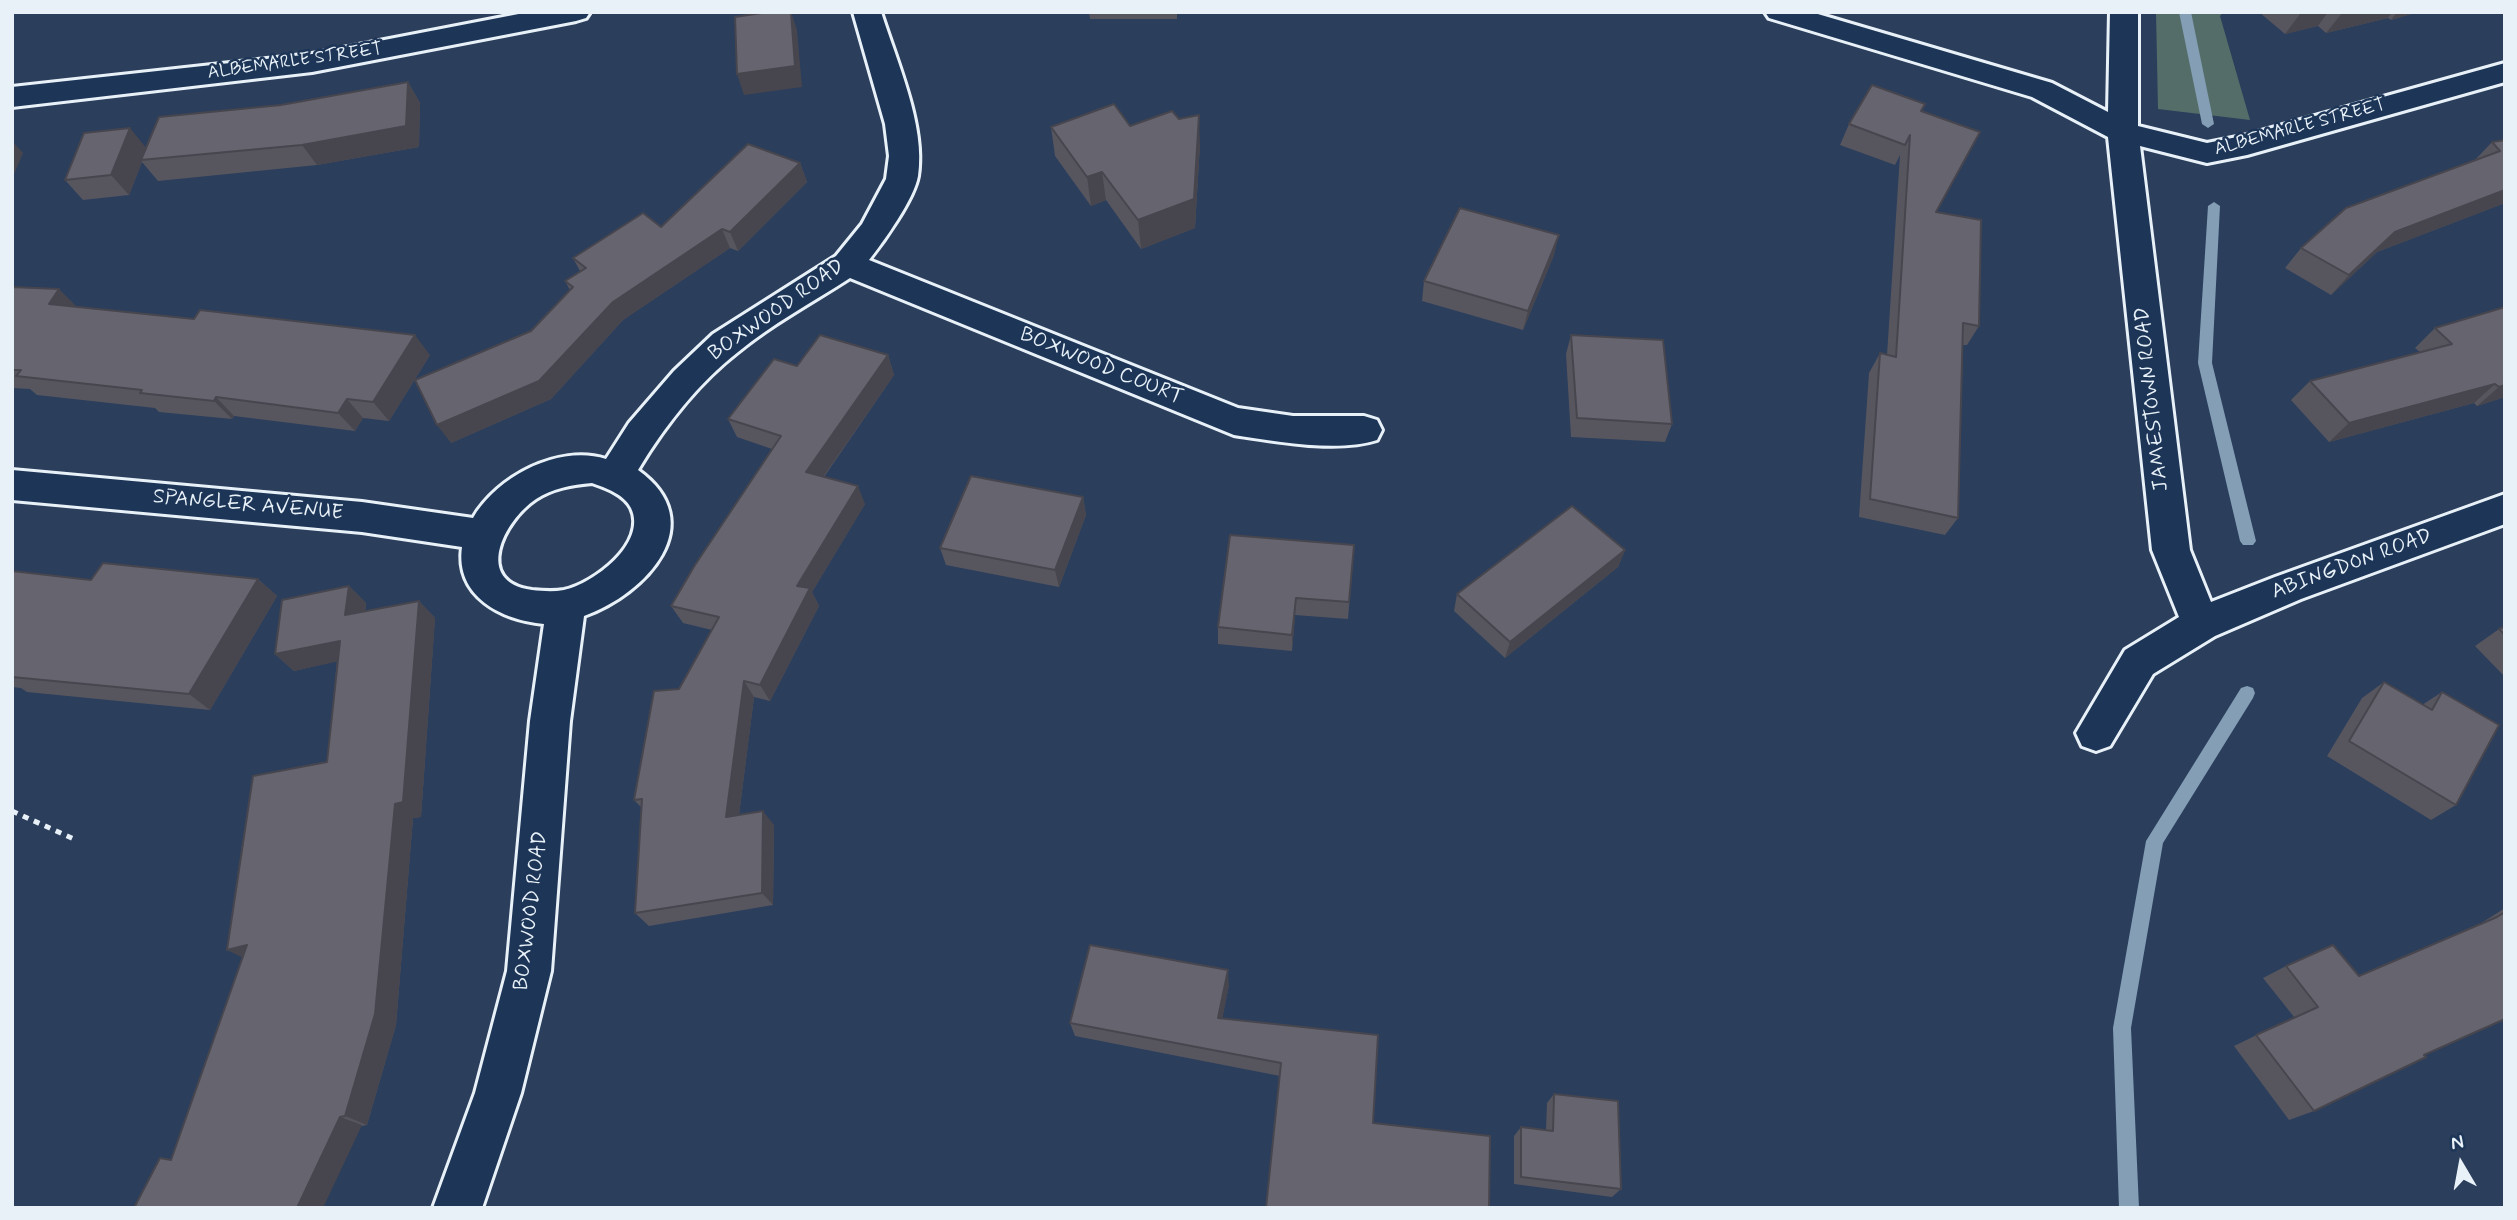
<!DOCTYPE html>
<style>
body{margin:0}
#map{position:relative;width:2517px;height:1220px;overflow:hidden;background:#2b3e5c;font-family:Mynerve,sans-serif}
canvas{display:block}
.frame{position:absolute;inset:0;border:14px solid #e8f1f8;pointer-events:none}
.north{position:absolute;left:2426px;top:1129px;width:70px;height:70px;-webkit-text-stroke:5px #1d3557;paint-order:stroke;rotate:350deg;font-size:19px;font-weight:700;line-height:28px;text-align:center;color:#e8f1f8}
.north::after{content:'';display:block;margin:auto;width:24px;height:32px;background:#e8f1f8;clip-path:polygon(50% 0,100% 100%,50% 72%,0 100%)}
</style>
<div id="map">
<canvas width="2517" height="1220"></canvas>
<div class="frame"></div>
<div class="north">N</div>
</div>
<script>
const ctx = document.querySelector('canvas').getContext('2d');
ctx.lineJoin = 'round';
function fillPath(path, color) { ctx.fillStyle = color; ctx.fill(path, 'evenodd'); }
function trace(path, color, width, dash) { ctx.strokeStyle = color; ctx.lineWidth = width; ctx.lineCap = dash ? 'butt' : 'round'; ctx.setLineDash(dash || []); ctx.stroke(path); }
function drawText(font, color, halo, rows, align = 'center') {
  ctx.font = font + ' Mynerve,sans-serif'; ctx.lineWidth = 5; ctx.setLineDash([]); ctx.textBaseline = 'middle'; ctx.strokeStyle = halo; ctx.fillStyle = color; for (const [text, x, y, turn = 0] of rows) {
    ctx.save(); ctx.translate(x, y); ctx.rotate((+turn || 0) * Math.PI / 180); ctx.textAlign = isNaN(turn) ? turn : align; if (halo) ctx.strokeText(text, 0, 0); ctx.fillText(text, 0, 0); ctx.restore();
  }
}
const green = new Path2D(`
 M2156 12H2223L2220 16 2250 120 2158 109Z`);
const stream = new Path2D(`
 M2179 12H2191L2214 124 2208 128 2202 124Z
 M2214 202 2220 206 2212 363 2256 541 2253 545H2243L2240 541 2198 363 2208 206Z
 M2247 686 2253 688 2255 693 2253 698 2163 843 2131 1028 2139 1208H2119L2113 1028 2146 841 2241 688Z`);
const path = new Path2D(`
 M12 811 74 839`);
const minor = new Path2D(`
 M529 12H590L586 18 576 21 312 72 12 107V87L312 54Z
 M853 12H881C896 60 926 126 918 176 914 199 884 241 869 260L1238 408 1293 416H1364L1377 420 1382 430 1377 440C1337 453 1275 441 1234 435L850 278C813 302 772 324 738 352 698 383 664 427 638 470 712 523 646 594 584 616L570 721 551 971 521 1093 482 1208H433L475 1093 507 971 530 721 544 624C502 620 455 597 462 547L362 532 12 500V470L362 502 473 518C497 477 558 444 606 459L629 423 674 371 713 334 836 256 862 224 886 179 889 156 885 124ZM592 483C606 488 624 494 631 508 648 543 593 584 564 590 553 592 542 591 532 590 473 582 503 521 536 499 553 488 571 485 592 483Z
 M1765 12H1811L2052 83 2108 112 2110 12H2138V126L2207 143 2247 135 2505 63V82L2247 155 2207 163 2140 146 2190 550 2211 602 2275 577 2505 494V524L2301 599 2215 636 2153 674 2110 746 2096 751 2082 746 2076 733 2125 650 2179 617 2152 550 2108 137 2032 97 1769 18Z`);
const wall = new Path2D(`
 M1089 12H1177V19H1090Z
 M2259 12H2418L2391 20 2388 18 2326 33 2318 26 2285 34Z
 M408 82 420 103 419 147 317 165 158 181 142 162 129 195 83 200 65 180 146 147Z
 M1921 111 1937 212 1979 326 1967 345H1963L1958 518 1945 535 1859 517 1869 373 1880 353 1887 355 1900 155 1895 165 1840 145 1849 124Z
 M1130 126 1200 144 1195 228 1141 249 1106 200 1091 206 1055 156 1051 127Z
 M2505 140V203L2377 252 2331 295 2285 268 2301 248 2475 160 2492 142Z
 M800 163 807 182 738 251 730 248 623 320 551 399 451 443 531 331 570 290 565 281 580 271 573 258 661 227Z
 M1554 255 1523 330 1422 301 1424 281Z
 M12 287 77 307 430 355 389 421 363 418 355 431 234 416 232 419 159 412 155 408 37 395 30 389 12 388Z
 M2505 307V397L2477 406 2474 403 2329 442 2291 400 2310 381 2420 352 2415 348 2435 328Z
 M1571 335 1672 424 1665 442 1571 437 1566 354Z
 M888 355 894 375 824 477 865 504 812 592 819 606 770 701 754 697 739 815 774 825 773 905 649 926 635 913 642 808 634 800 679 689 712 630 683 623 671 606 772 449 737 437 728 419 797 366Z
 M1083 497 1086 515 1059 587 946 565 940 548Z
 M1354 545 1348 619 1295 615 1292 651 1218 644V627Z
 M1625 550 1618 567 1505 658 1454 611 1457 594Z
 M12 571 91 580 258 579 277 596 210 710 27 692 21 688 12 687Z
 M349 586 366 603 365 612 419 601 435 618 421 817 413 818 396 1025 367 1125 171 1160 327 762 337 661 294 671 275 654Z
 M2505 627V677L2475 646 2499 629Z
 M2384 682 2422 705 2442 692 2456 805 2431 820 2327 756 2362 698Z
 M2505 908V1019L2424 1055 2314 1111 2289 1120 2234 1046 2294 1017 2263 978 2286 966 2359 976 2475 927Z
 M1229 985 1222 1018 1373 1123 1489 1208 1280 1076 1075 1036 1070 1023Z
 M1554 1094 1621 1189 1612 1197 1514 1184V1136L1521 1127 1546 1130 1547 1103Z`);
const shadedWall = new Path2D(`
 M791 12 797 30 802 87 744 95 737 74Z
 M2305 12H2328L2318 26 2285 34 2300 14Z
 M2392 12 2388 18 2326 33 2342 13Z
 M2397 12H2418L2391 20Z
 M408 82 420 103 419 147 317 165 302 145Z
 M1199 115 1200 144 1195 228 1141 249 1138 220Z
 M130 128 147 149 141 160 142 162 129 195 111 175Z
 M12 141 23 153 12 179Z
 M800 163 807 182 738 251 730 232Z
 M1102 172 1106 200 1091 206 1087 177Z
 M2505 190V203L2377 252 2331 295 2349 275 2395 232Z
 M722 229 730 248 623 320 551 399 451 443 437 425 613 302Z
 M1559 235 1554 255 1523 330 1528 311Z
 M59 289 79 309 49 304Z
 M415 335 430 355 389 421 373 402Z
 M888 355 894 375 814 490 806 472Z
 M2495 384 2474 403 2329 442 2349 423Z
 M2505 385V397L2477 406 2499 387Z
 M216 397 234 416 232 419 214 401Z
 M347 399 363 418 355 431 338 413Z
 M858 486 865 504 812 592 819 606 770 701 760 685 797 586Z
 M1083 497 1086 515 1059 587 1055 570Z
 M1625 550 1618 567 1505 658 1510 642Z
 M258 579 277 596 210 710 189 694Z
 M349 586 366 603 363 632 345 615Z
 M1296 598 1295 615 1292 651V635Z
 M419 601 435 618 421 817 413 818 396 1025 367 1125 345 1116 395 804Z
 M340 641 358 657 294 671 275 654Z
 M744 681 754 697 737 831 726 817Z
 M763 811 774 825 773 905 762 893Z
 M247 945 250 961 227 950Z
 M1228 970 1229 985 1220 1032 1218 1018Z
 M340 1117 362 1125 323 1208H297Z`);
const building = new Path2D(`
 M768 12H791L795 66 737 74 735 17Z
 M408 82 406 126 302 145 141 160 159 117 281 105Z
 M1872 85 1925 104 1921 111 1980 132 1936 212 1981 220 1979 326 1963 323 1958 518 1870 499 1880 353 1896 357 1910 135 1905 145 1849 124Z
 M1114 104 1130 126 1172 111 1179 119 1199 115 1194 199 1138 220 1102 172 1087 177 1051 127Z
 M130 128 111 175 65 180 84 133Z
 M2505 140V190L2395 232 2349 275 2301 248 2346 208 2500 151 2492 142Z
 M748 144 800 163 730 232 722 229 613 302 539 381 437 425 415 380 531 331 573 287 565 281 586 268 573 258 643 213 661 227Z
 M1460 208 1559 235 1528 311 1424 281Z
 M12 287 59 289 49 304 194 319 200 310 415 335 373 402 347 399 338 413 216 397 214 401 140 393 142 390 16 376 21 370H12Z
 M2505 307V385L2499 387 2495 384 2349 423 2310 381 2452 344 2435 328Z
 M820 335 888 355 806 472 858 486 797 586 810 588 760 685 744 681 726 817 763 811 762 893 635 913 642 799 634 800 654 691 679 689 719 617 671 606 695 565 781 436 728 419 774 359 797 366Z
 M1571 335 1663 340 1672 424 1577 418Z
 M971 476 1083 497 1055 570 940 548Z
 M1572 506 1625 550 1510 642 1457 594Z
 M1230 535 1354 545 1349 602 1296 598 1292 635 1218 627Z
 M103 563 258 579 189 694 12 677V571L91 580Z
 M349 586 345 615 419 601 403 802 395 804 375 1014 345 1116 340 1117 297 1208H134L160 1158 171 1160 247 945 227 950 253 776 327 762 340 641 275 654 282 600Z
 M2505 627V635L2499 629Z
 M2384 682 2432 710 2442 692 2499 725 2456 805 2349 741Z
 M2505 912V1019L2424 1055 2426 1057 2314 1111 2256 1035 2318 1007 2286 966 2333 945 2359 976 2497 917Z
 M1090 945 1228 970 1218 1018 1378 1035 1373 1123 1490 1136 1489 1208H1266L1281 1063 1070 1023Z
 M1554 1094 1618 1101 1621 1189 1521 1177V1127L1553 1131Z`);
const farStreetnames = [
 ["ALBEMARLE STREET",295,62,-8],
 ["ALBEMARLE STREET",2300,128,-15]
];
const streetNames = [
 ["BOXWOOD ROAD",777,311,-35],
 ["BOXWOOD COURT",1101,367,22],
 ["JAMESTOWN ROAD",2153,399,-96],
 ["SPANGLER AVENUE",248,506,5],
 ["ABINGDON ROAD",2352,565,-20],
 ["BOXWOOD ROAD",532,911,-83]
];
fillPath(green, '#556d69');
fillPath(stream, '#839eb5');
trace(minor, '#e8f1f8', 6);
trace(path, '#e8f1f8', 5, [6, 6]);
fillPath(minor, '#1d3557');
fillPath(wall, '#57565f');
fillPath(shadedWall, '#47464e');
fillPath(building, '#65646f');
trace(building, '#47464e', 2);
drawText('18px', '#e8f1f8', '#1d3557', farStreetnames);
drawText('21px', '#e8f1f8', '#1d3557', streetNames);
</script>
